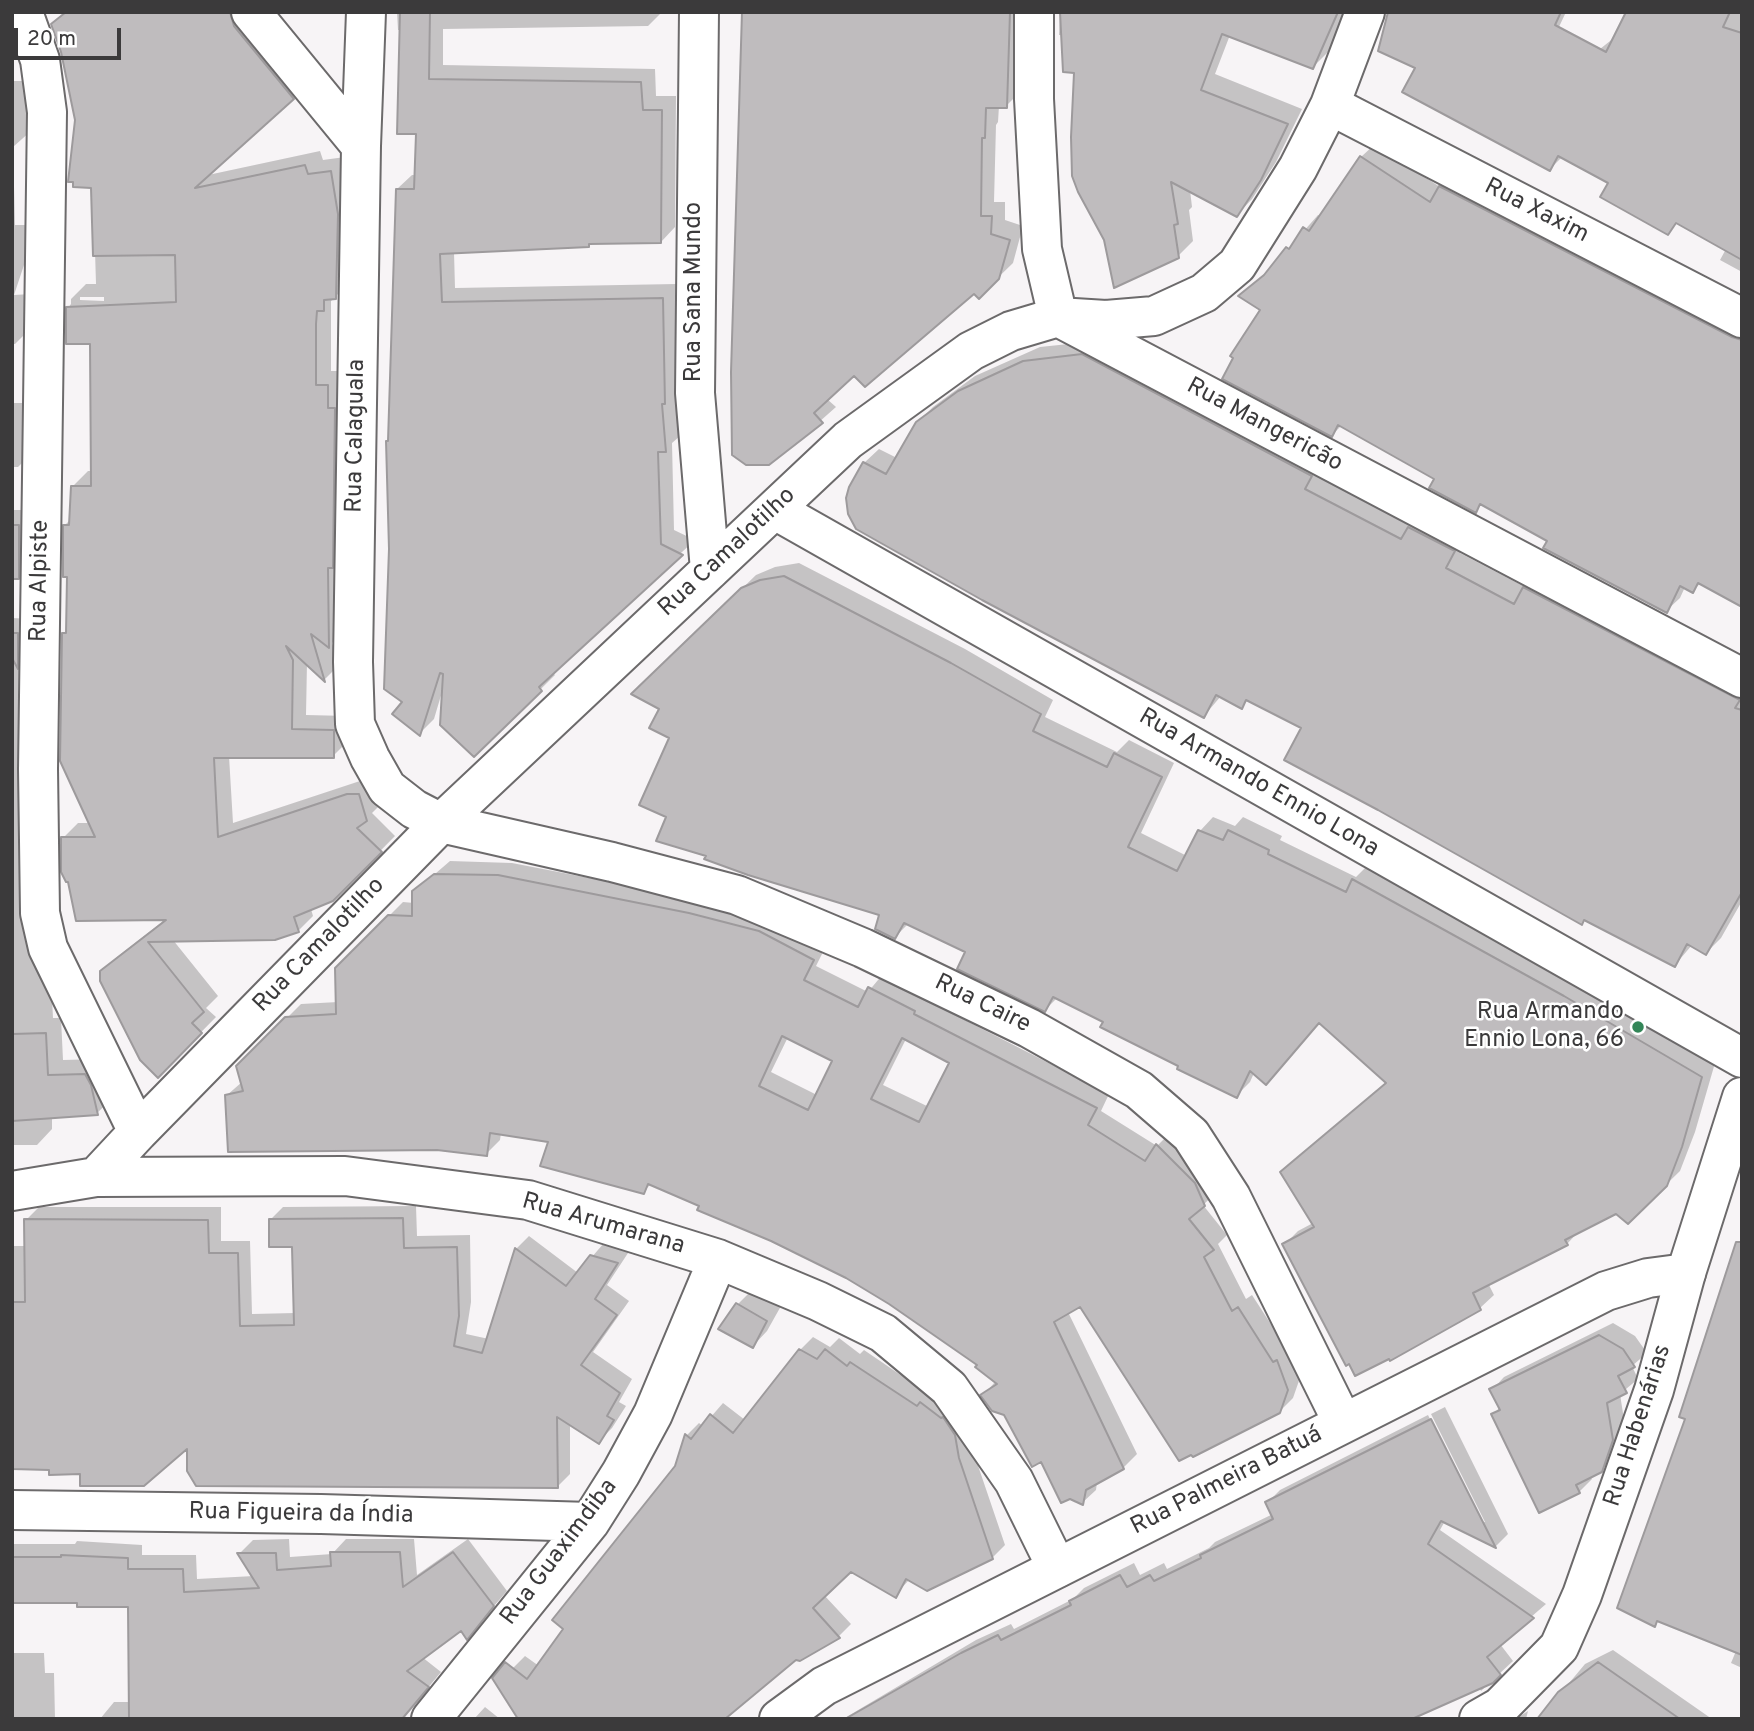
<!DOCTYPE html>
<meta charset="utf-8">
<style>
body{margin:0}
#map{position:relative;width:1754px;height:1731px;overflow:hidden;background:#f7f4f6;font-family:Overpass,sans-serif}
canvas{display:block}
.frame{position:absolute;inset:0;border:14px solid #3b3a3b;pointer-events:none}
.scale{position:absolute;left:14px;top:28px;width:107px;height:32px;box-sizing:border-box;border:4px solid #3b3a3b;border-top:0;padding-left:9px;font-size:21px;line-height:24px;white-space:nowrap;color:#3b3a3b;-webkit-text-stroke:5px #fff;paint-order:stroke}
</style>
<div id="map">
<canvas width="1754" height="1731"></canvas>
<div class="frame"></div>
<div class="scale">20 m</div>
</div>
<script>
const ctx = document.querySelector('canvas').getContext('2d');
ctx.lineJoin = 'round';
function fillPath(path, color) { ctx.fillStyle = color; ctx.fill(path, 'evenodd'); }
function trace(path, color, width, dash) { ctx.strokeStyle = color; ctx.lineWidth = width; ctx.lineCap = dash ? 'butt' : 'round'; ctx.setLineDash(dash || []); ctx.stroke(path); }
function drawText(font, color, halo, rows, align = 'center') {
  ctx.font = font + ' Overpass,sans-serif'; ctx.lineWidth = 5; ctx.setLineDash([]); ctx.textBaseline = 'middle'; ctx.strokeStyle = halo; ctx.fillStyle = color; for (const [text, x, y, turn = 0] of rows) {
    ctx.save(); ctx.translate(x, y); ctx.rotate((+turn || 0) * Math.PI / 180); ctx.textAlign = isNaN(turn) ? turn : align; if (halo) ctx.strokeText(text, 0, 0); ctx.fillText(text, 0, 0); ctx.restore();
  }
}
const shadow = new Path2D(`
 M65 12H250L308 83 208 175 320 151 323 160 345 157 350 282 331 301V371H343L344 631 332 643 339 665 325 679 307 663 306 715 348 716V741L333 756H229L233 823 363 780 381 804 372 813 395 836 332 900 311 909 313 916 298 931 173 940 218 996 206 1008 216 1017 158 1076 101 972 117 957 167 918 63 838 78 823H90L63 634 68 630 69 575 65 525 71 519 73 486 88 471H92V342L68 308 71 304V299L86 284H96L93 186 63 51 53 24ZM80 297H104V301L80 300Z
 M397 12H662L648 26 443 29V65L655 69 656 96H676L675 227 661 242H591L588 245 454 252 455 288 676 284 678 388 676 390 680 436 672 443 674 530 695 540 552 672 555 675 474 755 442 692 434 719 420 733 404 702 387 441 390 439 397 189 412 175H416L418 132 401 30H398Z
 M743 12H1022L1020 92 1006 106H999L998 122 996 125 994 202H1005V220L1023 226 1013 263 979 296 974 292 854 374 827 399 836 407 784 453Z
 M1060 12H1345L1328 52 1313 67 1230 35 1215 74 1302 109 1276 162 1252 199 1237 215 1190 190 1192 207 1189 210 1193 241 1178 256 1076 71 1063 35H1059Z
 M1390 12H1566L1550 46 1600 49 1615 37 1628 12H1742V272L1720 260 1726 249 1678 222 1668 233 1610 182 1562 157 1550 169 1417 67Z
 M12 81H31V131L13 147 15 225H31V244L14 295 31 294V328L15 344H12Z
 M1375 144 1440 187 1453 174 1742 323V605L1701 583 1692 591 1685 587 1680 598 1666 611 1549 540 1482 503 1475 510 1436 478 1342 425 1332 435 1262 309 1241 295 1271 268 1318 215 1321 216 1361 157Z
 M1097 341 1468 536 1460 553 1525 587 1539 573 1742 679V901L1721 938 1706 953 1692 945 1675 965 1585 919 1582 923 1303 727 1249 699 1241 707 1221 696 1204 716 864 463 879 449 897 458 917 423 933 407 975 376 1040 347Z
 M12 403H34V451L18 467H13V510H35L34 561 18 577H12Z
 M799 563 965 649 1053 700 1045 717 1117 752 1129 740 1174 763 1141 833 1187 856 1200 831 1213 817 1235 826 1243 817 1282 836 1280 840 1356 877 1367 866 1715 1063 1695 1132 1680 1171 1628 1222 1616 1212 1581 1229 1567 1244 1488 1283 1494 1295 1480 1308 1285 1244 1298 1231 1313 1223 1296 1158 1387 1082 1320 1021 1254 1073 1250 1082 1236 1096 1105 1021 1058 997 1045 1010 968 951 909 923 895 937 881 913 708 855 669 816 671 738 662 708 634 693 756 575 775 567Z
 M12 618 33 619 53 1018H61L63 1060 101 1059 113 1098 97 1113 52 1116V1129L37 1145H12Z
 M450 861 512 863 703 900 826 946 816 966 868 992 883 974 927 997 926 1000 1109 1094 1101 1111 1157 1146 1171 1132 1218 1191 1203 1205 1227 1235 1218 1244 1246 1299 1252 1295 1287 1349 1301 1375 1293 1398 1279 1412 1081 1305 1068 1312 1137 1454 1123 1468 1097 1482 1096 1490 1082 1503 1042 1460 1005 1413 983 1395 996 1381 979 1365 890 1302 846 1276 702 1205 651 1184 643 1192 550 1141 501 1133 500 1140 486 1154 226 1096 242 1082 238 1067 301 1004 338 1002 337 968 403 902 414 903V892ZM788 1037 834 1060 817 1095 771 1072ZM906 1039 952 1062 929 1107 883 1085Z
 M416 1206 417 1236 470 1235 471 1302 466 1334 489 1339 516 1249 529 1236 578 1273 604 1243 630 1250 607 1285 629 1301 593 1352 632 1379 619 1402 626 1406 612 1428 599 1441 570 1423V1474L557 1487 189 1445 82 1473 12 1466V1246H26V1220L39 1207H221V1241H250L252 1314 295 1313 294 1245 270 1220 283 1207Z
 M1742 1243V1668L1731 1663 1736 1651 1659 1620 1654 1625 1687 1418Z
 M752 1290 781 1306 767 1331 753 1346 737 1305Z
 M1613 1323 1635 1336 1647 1353 1632 1366 1638 1379 1620 1394 1625 1426 1614 1457 1601 1470 1590 1476 1592 1479 1579 1492 1493 1415 1500 1407 1492 1390 1504 1377Z
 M813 1337 830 1347 839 1338 860 1354 864 1350 930 1395 971 1445 1005 1545 992 1558 910 1579 895 1595 850 1570 824 1595 851 1624 839 1636 800 1659 795 1658 520 1719 513 1668 525 1656 539 1666 676 1467 687 1435 699 1423 703 1426 723 1403 745 1420 800 1350Z
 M1445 1407 1508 1534 1496 1546 1445 1521 1440 1530 1546 1604 1500 1644 1513 1661 1481 1691 1479 1687 1409 1719H843L976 1640 1011 1624 1014 1629 1073 1599 1084 1588 1134 1563 1140 1575 1164 1563 1167 1569 1209 1548 1215 1542 1273 1514 1267 1503 1280 1490 1428 1415 1481 1522H1485L1431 1414Z
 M289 1539 290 1557 332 1554 346 1539H414L417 1575 468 1539 507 1591 467 1637 462 1629 422 1657 441 1672 402 1719H100L114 1702H130V1605L79 1601H12V1544H75L77 1541 142 1545V1555H196L197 1579 254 1576 240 1553 253 1540Z
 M1613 1650 1712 1719H1539L1585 1664Z
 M12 1653H44L45 1673H54L55 1719H12Z
 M485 1707 500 1719H474Z
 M1528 1711 1526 1719H1517V1718Z`);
const building = new Path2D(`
 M66 12H230L234 26 294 99 195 188 305 165 308 174 331 171 338 214 336 299 324 300V311H317L316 324V385H328V408H335L333 568H328L329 648 311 634 325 682 286 646 293 660 292 729 334 730V758H214L218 837 347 794H359L367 821 357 828 382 852 333 901 294 917 299 932 275 940 148 942 204 1012 192 1023 202 1033 158 1078 140 1060 100 981V971L166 920 76 921 68 882H66L61 872V837H95L60 761 62 633H66L67 577H63V525H69L71 486H91L90 344H66V307L176 302 175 255 93 256 91 188 73 187V182H68L75 120 61 52 51 24Z
 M400 12H430L429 79 641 82 643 110H662L661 243 589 244V247L440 254 442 302 663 298 665 404H662L666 452H658L661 544 683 555 539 687 542 691 474 757 440 725 443 674 440 673 420 736 392 714 402 702 384 689 389 549 386 441H388L396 189H414L416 134H397Z
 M742 12H1010L1007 108H986L985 138H982L981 216H992L991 234 1010 240 999 279 979 299 974 294 865 387 854 376 814 413 823 423 769 465H746L732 455 731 372Z
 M1060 12H1338L1313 69 1222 34 1201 90 1288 124 1261 180 1237 217 1171 182 1178 224 1174 225 1179 258 1114 288 1104 240 1078 192 1072 176 1071 137 1074 73 1063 72Z
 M1388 12H1561L1555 25 1606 52 1626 12H1730L1723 27 1742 33V260L1676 223 1668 235 1600 197 1608 183 1558 156 1550 171 1402 92 1415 68 1378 51Z
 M1360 156 1430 202 1439 186 1732 337 1742 340V607L1698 583 1693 593 1680 586 1667 613 1543 548 1547 541 1480 504 1476 513 1429 488 1434 479 1338 425 1332 437 1222 379 1233 358 1230 356 1260 310 1238 296 1264 275 1286 247 1289 249 1303 227 1309 231Z
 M1082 354 1312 476 1305 489 1401 539 1408 527 1455 551 1446 568 1514 604 1523 587 1740 700 1735 708 1742 710V892L1706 955 1687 944 1675 967 1584 920 1582 925 1378 810 1284 760 1301 728 1246 700 1242 709 1216 695 1204 718 982 600 856 529 848 514 846 498 849 487 863 462 886 474 916 422 958 391 1023 361Z
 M12 525H19V579H12Z
 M784 576 951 663 1041 714 1033 731 1107 767 1114 753 1162 777 1128 847 1177 871 1198 830 1223 840 1228 830 1269 850 1268 854 1346 892 1352 879 1564 996 1702 1077 1682 1147 1667 1186 1628 1224 1616 1214 1565 1240 1568 1245 1473 1293 1481 1310 1390 1361 1389 1359 1355 1376 1349 1364 1346 1366 1282 1244 1314 1227 1280 1172 1386 1083 1319 1023 1266 1085 1250 1071 1237 1098 1177 1069 1178 1066 1100 1027 1103 1022 1053 997 1045 1012 965 973 957 969 965 952 904 923 895 939 875 929 879 915 748 875 704 859 706 856 656 841 666 817 639 805 669 738 649 728 659 709 631 694 741 588 760 580Z
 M12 633H18V669L12 658Z
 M434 874 498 875 689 913 759 931 814 960 804 980 858 1007 868 987 915 1011 914 1014 1097 1108 1088 1125 1145 1161 1156 1144 1195 1183 1205 1206 1189 1219 1214 1250 1204 1257 1232 1311 1238 1307 1273 1362 1277 1360 1288 1390 1280 1413 1193 1457 1191 1455 1179 1461 1080 1307 1054 1322 1124 1469 1086 1490 1083 1505 1070 1499 1061 1503 1041 1462 1032 1467 1004 1415 992 1411 980 1395 997 1384 975 1367 977 1365 889 1304 846 1278 771 1241 697 1210 699 1206 648 1184 644 1194 540 1166 548 1142 490 1133 487 1156 437 1150 228 1152 225 1095 243 1091 236 1066 285 1017 336 1014 335 968 388 915 412 916V891ZM782 1036 832 1061 808 1110 759 1086ZM902 1038 949 1063 919 1122 871 1099Z
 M46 1033 48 1075 85 1074 91 1085 98 1115 12 1121V1034Z
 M403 1218 404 1248 457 1247 459 1316 454 1346 482 1353 515 1248 566 1286 590 1255 618 1263 595 1299 617 1315 581 1365 620 1393 607 1416 614 1420 599 1444 557 1417 558 1488 196 1486 187 1471V1449L144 1486H80V1474L49 1475V1470L12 1469V1302H25L24 1219 208 1220 209 1253H238L240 1326 294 1325 292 1247H269V1219Z
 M1736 1242H1742V1655L1657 1621 1655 1627 1617 1608 1685 1419 1679 1417Z
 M736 1303 767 1321 753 1348 718 1329Z
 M1599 1335 1623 1349 1635 1367 1618 1376 1627 1393 1607 1403 1613 1440 1602 1472 1576 1485 1580 1493 1539 1513 1491 1414 1500 1410 1489 1389Z
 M799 1349 817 1359 825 1349 847 1366 850 1362 917 1406 920 1402 941 1418 943 1417 955 1435 959 1458 993 1559 927 1591 906 1579 896 1598 851 1572 813 1608 840 1638 800 1661 796 1660 725 1719H518L492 1678 505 1662 527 1679 563 1629 552 1620 675 1466 685 1434 691 1439 710 1414 733 1433Z
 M1431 1419 1496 1548 1441 1521 1428 1544 1534 1618 1487 1657 1501 1675 1493 1683 1412 1719H845L961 1653 998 1635 1001 1640 1071 1605 1069 1601 1120 1575 1127 1587 1150 1575 1154 1581 1201 1558 1200 1555 1273 1519 1265 1502Z
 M330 1552H400L403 1587 453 1552 494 1606 467 1640 461 1631 407 1671 429 1687 402 1719H129L128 1607H77V1603H12V1557H61V1555L128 1558V1569H183L184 1592 259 1588 237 1553H276L277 1570 331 1566Z
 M1598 1662 1618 1676 1680 1719H1537L1558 1692Z`);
const minor = new Path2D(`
 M23 12 40 60 47 112 38 769 40 913 48 948 138 1132
 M251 12 361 146
 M366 12 361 146 353 662 355 724 370 758 387 788 414 809 441 823 612 862 737 895 863 948 1029 1028 1139 1090 1191 1135 1231 1197 1343 1423
 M699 12 695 393 710 570
 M1034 12V99L1042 249 1058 317 1742 678
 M1330 105 1742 318
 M775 510 1742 1058
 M96 1177 138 1132 441 823 848 440 971 351 1011 331 1058 317 1106 320 1154 316 1204 293 1237 265 1298 168 1330 105 1365 12
 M12 1191 96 1177 345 1176 528 1200 718 1259 818 1301 883 1333 949 1388 1014 1481 1057 1568
 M12 1510 321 1514 590 1522
 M431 1719 590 1522 621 1473 653 1414 718 1259
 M1479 1719 1500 1707 1559 1647 1582 1595 1654 1390 1686 1273`);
const tertiary = new Path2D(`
 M779 1719 824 1686 1606 1291 1648 1278 1686 1273 1742 1097`);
const markers = [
 [1638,1027,7,"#338658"]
];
const streetNames = [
 ["Rua Xaxim",1536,212,27],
 ["Rua Sana Mundo",695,292,-90],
 ["Rua Mangericão",1264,426,28],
 ["Rua Calaguala",357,436,-89],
 ["Rua Camalotilho",728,553,-43],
 ["Rua Alpiste",41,581,-89],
 ["Rua Armando Ennio Lona",1258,784,30],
 ["Rua Camalotilho",320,946,-46],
 ["Rua Caire",982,1005,26],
 ["Rua Arumarana",603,1225,16],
 ["Rua Habenárias",1639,1426,-72],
 ["Rua Palmeira Batuá",1227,1482,-27],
 ["Rua Figueira da Índia",301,1515,1],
 ["Rua Guaximdiba",560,1553,-53]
];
const poiNames = [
 ["Rua Armando",1624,1013],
 ["Ennio Lona, 66",1624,1041]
];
fillPath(shadow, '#0003');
fillPath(building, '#bfbcbe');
trace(building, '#9d9a9c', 2);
trace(minor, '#6c6a6b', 42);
trace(tertiary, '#6c6a6b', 42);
trace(minor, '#fff', 38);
trace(tertiary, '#fff', 38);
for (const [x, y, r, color] of markers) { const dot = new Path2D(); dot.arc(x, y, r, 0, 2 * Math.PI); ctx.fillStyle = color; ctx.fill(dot); trace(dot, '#fff', 2.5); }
drawText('24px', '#3b3a3b', '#fff', streetNames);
drawText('24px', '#3b3a3b', '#fff', poiNames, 'right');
</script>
